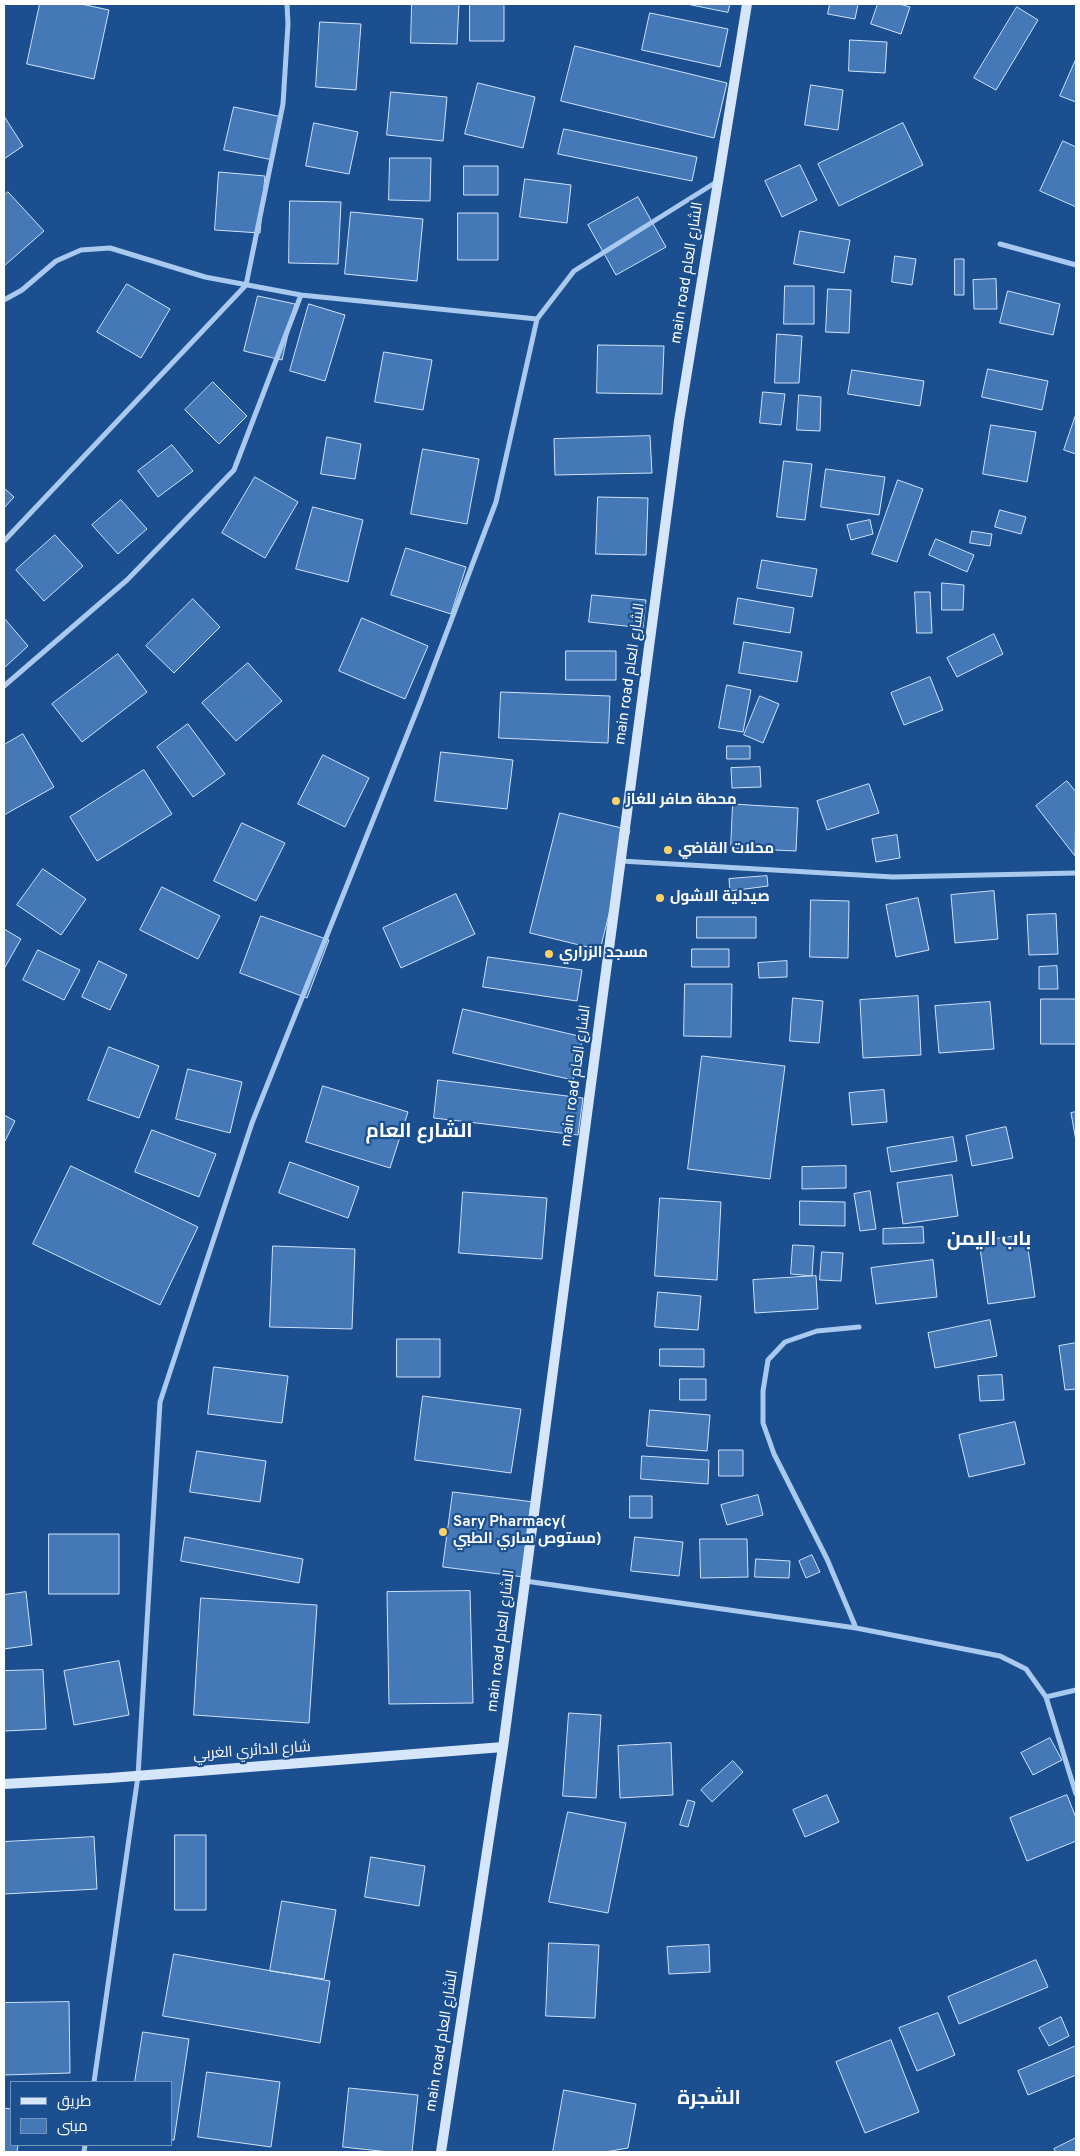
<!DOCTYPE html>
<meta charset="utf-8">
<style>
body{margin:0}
#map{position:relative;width:1080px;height:2156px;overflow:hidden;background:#1b4f8f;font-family:Overpass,Cairo,sans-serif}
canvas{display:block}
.frame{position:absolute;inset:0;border:5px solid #fff;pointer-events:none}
.legend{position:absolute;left:10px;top:2081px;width:162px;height:65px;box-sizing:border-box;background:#1b4f8f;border:1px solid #7695bc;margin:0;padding:6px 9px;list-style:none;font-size:15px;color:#fff}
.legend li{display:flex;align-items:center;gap:10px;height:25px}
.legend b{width:25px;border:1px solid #7695bc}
</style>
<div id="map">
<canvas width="1080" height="2156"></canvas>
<div class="frame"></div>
<ul class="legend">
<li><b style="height:6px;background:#d6e6fa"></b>طريق</li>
<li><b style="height:14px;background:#4478b7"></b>مبنى</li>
</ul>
</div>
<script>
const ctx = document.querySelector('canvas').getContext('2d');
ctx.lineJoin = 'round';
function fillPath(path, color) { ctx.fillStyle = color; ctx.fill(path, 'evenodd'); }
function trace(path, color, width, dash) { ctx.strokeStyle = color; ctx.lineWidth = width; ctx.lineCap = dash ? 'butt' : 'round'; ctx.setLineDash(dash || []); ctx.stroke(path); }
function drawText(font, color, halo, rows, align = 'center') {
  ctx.font = font + ' Overpass,Cairo,sans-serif'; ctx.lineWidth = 4.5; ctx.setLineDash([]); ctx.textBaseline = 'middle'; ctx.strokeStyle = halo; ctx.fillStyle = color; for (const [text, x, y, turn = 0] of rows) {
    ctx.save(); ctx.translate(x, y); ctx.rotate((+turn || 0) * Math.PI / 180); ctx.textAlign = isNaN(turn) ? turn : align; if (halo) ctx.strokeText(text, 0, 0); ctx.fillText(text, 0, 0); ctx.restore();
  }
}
const building = new Path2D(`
 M40 4H81L109 10 94 79 27 64Z
 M412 4H459L457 44 411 43Z
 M470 4H504V41H470Z
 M687 4H730L728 12Z
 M830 4H858L855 19 828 14Z
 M878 4H899L910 7 901 34 871 24Z
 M1017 7 1038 20 996 90 974 78Z
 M650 13 728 29 720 67 642 50Z
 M320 22 361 24 356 90 316 87Z
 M850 40 887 42 885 73 849 71Z
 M575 46 727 83 714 138 561 101Z
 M1076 59V102L1060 96Z
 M478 83 535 97 523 148 465 134Z
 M811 85 843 90 838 130 805 125Z
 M391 92 447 97 443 141 387 135Z
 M234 107 282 117 273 160 224 150Z
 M4 116 23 146 4 159Z
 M314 123 358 132 349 174 306 166Z
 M903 123 923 165 839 206 818 164Z
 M564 129 697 157 692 181 558 154Z
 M1063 141 1076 147V207L1040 191Z
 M390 158H431L430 201 389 200Z
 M800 165 817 200 782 217 765 181Z
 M464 166H498V195H464Z
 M219 172 265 176 260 233 215 230Z
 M525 179 571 185 567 223 520 217Z
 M8 192 44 231 4 266V196Z
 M638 197 666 247 616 275 588 225Z
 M290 201 341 202 338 264 289 263Z
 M351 212 423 219 417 281 345 274Z
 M458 213H498V260H458Z
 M800 231 850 240 844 273 794 264Z
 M895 256 916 259 912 285 892 282Z
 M955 259H964V295H955Z
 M996 279 997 309H974L973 280Z
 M127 284 170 309 141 358 97 332Z
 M785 286H814V324H784Z
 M828 289 851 290 849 333 826 332Z
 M1008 291 1060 304 1053 335 1000 323Z
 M258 296 295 304 282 360 244 351Z
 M309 304 345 315 325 381 290 371Z
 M777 334 802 336 799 383H775Z
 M598 345 664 346 662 394 597 393Z
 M384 352 432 360 423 410 375 402Z
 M988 369 1048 381 1042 410 982 397Z
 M852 370 924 381 920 406 848 394Z
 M213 382 247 416 219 444 185 410Z
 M763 392 785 394 781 425 760 423Z
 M799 395 821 397 820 431 797 430Z
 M1076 414V454L1064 450Z
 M991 425 1036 432 1027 482 983 474Z
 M650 436 652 473 555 475 554 439Z
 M327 437 361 444 355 479 321 474Z
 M172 445 193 471 158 497 138 471Z
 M423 449 479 459 467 524 411 514Z
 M784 461 812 464 805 520 777 517Z
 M826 469 885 477 879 515 821 507Z
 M255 477 298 502 265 558 222 533Z
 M898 480 923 489 897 562 872 554Z
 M4 488 14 497 4 508Z
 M598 497 648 498 646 555 596 554Z
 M121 500 147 529 118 554 92 525Z
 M313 507 363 520 348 582 296 569Z
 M1000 510 1026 517 1021 534 995 527Z
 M870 520 873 534 851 540 847 525Z
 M972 531 992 534 990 546 970 543Z
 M55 535 83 566 44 601 16 570Z
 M936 539 974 555 967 572 929 555Z
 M406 548 466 567 451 614 391 595Z
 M762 560 817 569 812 597 757 588Z
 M942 583 964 585 963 610H942Z
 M915 592H930L932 633H917Z
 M592 595 646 600 643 628 589 622Z
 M738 598 794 608 790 633 734 624Z
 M193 599 220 627 174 673 146 646Z
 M4 618 28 646 4 668Z
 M362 618 428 646 405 699 339 671Z
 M994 634 1003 654 957 677 947 658Z
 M744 642 802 652 797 682 739 673Z
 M566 651H616V680H566Z
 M118 654 147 692 82 742 52 704Z
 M248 663 282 701 236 741 202 703Z
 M930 677 943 710 904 725 891 693Z
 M727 685 751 690 743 732 719 728Z
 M501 692 610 696 608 743 499 738Z
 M760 696 779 704 763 743 744 735Z
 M188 724 225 774 193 797 157 747Z
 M23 734 54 787 4 815V745Z
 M727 746H750V759H727Z
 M441 752 513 760 507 809 435 801Z
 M323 755 369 778 345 827 298 804Z
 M760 767 761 787 732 788 731 768Z
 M144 770 172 814 97 861 70 817Z
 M1067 781 1076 792 1075 856 1036 806Z
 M869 784 879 813 827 830 817 801Z
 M733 804 798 808 796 851 731 848Z
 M560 813 630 830 600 950 530 933Z
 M242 823 285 843 256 901 214 881Z
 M897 835 900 858 876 862 872 839Z
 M43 869 86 899 61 935 17 905Z
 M767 876 768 886 730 891 729 879Z
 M162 887 220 916 198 959 140 930Z
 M994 891 998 939 955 943 951 895Z
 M456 894 475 934 401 968 383 928Z
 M918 898 929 950 896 957 886 905Z
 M811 900 849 901 848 958 810 957Z
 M1056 914 1058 954 1029 955 1027 915Z
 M261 916 329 940 307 998 240 973Z
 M697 917H756V938H697Z
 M4 929 21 939 4 969Z
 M692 949H729V967H692Z
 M38 950 80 970 64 1000 23 980Z
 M488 957 582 970 577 1001 483 987Z
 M99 961 127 975 110 1010 82 997Z
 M787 961V977L759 978 758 963Z
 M1057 966 1058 989H1039V967Z
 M685 984H732L731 1037 684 1036Z
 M918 996 921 1055 863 1058 860 1000Z
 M793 998 823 1001 819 1043 790 1041Z
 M1041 999H1076V1044H1041Z
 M990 1002 994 1049 939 1053 935 1006Z
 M463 1009 583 1037 573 1080 453 1053Z
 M109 1047 159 1066 139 1118 88 1100Z
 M702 1056 785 1066 770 1179 688 1169Z
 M188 1069 242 1082 230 1133 176 1119Z
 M438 1080 583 1098 578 1135 434 1118Z
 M323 1086 408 1112 390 1168 306 1142Z
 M884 1090 887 1122 852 1125 849 1093Z
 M1076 1112V1141L1071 1113Z
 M4 1115 15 1121 4 1143Z
 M1006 1127 1013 1158 972 1166 966 1136Z
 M152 1130 216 1154 199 1197 135 1172Z
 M953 1137 957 1161 891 1172 887 1148Z
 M290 1162 359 1187 348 1218 279 1193Z
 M71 1166 198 1227 160 1305 33 1244Z
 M846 1166V1188L802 1189V1167Z
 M952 1175 958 1216 903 1224 897 1183Z
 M870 1191 876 1229 860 1231 854 1194Z
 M463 1192 547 1198 542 1259 459 1253Z
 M660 1198 721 1202 717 1280 655 1276Z
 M800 1201 845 1202V1226L800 1225Z
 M923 1227 924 1243 883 1244V1229Z
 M1026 1235 1035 1297 988 1304 979 1241Z
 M793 1245 814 1246 812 1276 791 1274Z
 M273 1246 355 1249 352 1329 270 1327Z
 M822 1252 843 1253 841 1281 820 1280Z
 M933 1260 937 1297 876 1304 871 1268Z
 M816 1276 818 1309 755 1313 753 1280Z
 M658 1292 701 1296 698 1330 655 1327Z
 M990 1320 997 1356 935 1368 928 1333Z
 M397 1339H440V1377H397Z
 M1076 1343V1389L1065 1390 1059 1346Z
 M660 1349H704V1367L660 1366Z
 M214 1367 288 1376 282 1423 208 1414Z
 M1002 1375 1004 1400 980 1401 978 1376Z
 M680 1379H706V1400H680Z
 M423 1396 521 1409 511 1473 415 1460Z
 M650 1410 710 1415 707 1451 647 1446Z
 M1015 1422 1025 1464 969 1477 959 1435Z
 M719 1450H743V1476H719Z
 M197 1451 266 1461 260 1502 190 1492Z
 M642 1456 709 1460 708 1484 641 1479Z
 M453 1492 534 1502 524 1577 443 1567Z
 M758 1495 763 1515 727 1525 721 1505Z
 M630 1496H652V1518H630Z
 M49 1534H119V1594H49Z
 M185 1537 303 1559 299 1583 181 1561Z
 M635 1537 683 1542 679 1576 631 1571Z
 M700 1539H747L748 1577 701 1578Z
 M812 1555 820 1572 806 1578 799 1561Z
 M756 1559 790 1561 789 1578 755 1577Z
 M470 1591 473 1703 389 1704 387 1592Z
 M26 1592 32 1645 4 1649V1595Z
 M201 1598 317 1605 309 1723 194 1715Z
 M119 1661 129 1715 74 1725 64 1671Z
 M43 1670 46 1729 4 1731V1671Z
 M569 1713 601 1715 596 1798 563 1796Z
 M1050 1738 1062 1760 1033 1775 1021 1753Z
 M671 1743 673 1795 620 1798 618 1746Z
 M733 1761 743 1772 712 1802 701 1790Z
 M827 1795 839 1822 805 1837 793 1810Z
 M1067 1795 1076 1818V1841L1027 1861 1010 1818Z
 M688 1800 695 1802 688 1827 680 1825Z
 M568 1812 626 1823 608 1913 549 1902Z
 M175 1835H206V1910H175Z
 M94 1837 97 1889 4 1894V1842Z
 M371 1857 425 1866 419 1906 365 1897Z
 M282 1901 336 1910 324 1979 270 1971Z
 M549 1943 599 1945 595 2018 546 2016Z
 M709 1945 710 1972 669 1974 667 1947Z
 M174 1954 330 1981 320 2043 163 2016Z
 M1036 1960 1048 1987 959 2024 948 1997Z
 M69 2002 70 2073 4 2075V2003Z
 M938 2013 955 2055 917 2071 899 2028Z
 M1061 2017 1069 2036 1049 2046 1039 2028Z
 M143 2032 189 2039 174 2140H171V2082H135Z
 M891 2040 919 2112 865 2133 836 2062Z
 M1076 2046V2075L1028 2095 1018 2071Z
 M207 2072 280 2082 271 2147 198 2137Z
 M349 2088 418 2095 412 2152H389L343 2147Z
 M564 2090 636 2104 628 2148 605 2152H553Z
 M4 2108 11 2109V2145H18L17 2152H4Z
 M1076 2138V2152H1056L1054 2149Z`);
const street = new Path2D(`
 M1000 244 1076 265
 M4 300 22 290 56 261 81 250 110 248 205 277 301 295 537 319
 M4 541 246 285 283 104 288 24 287 4
 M4 686 127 580 234 470 301 295
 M621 861 893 877 1076 873
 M525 1581 856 1628 1000 1656 1026 1669 1046 1697 1076 1794
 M856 1628 827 1559 774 1454 763 1423V1391L768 1360 785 1342 817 1331 859 1327
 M1046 1697 1076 1690
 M94 2082 138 1776 160 1402 252 1123 421 700 496 502 537 319 574 271 718 181
 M84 2152 85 2145`);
const secondary = new Path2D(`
 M4 1784 110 1778 503 1747
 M441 2152 503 1747 679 421 747 4`);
const markers = [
 [616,801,5,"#ffd166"],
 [668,850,5,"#ffd166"],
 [660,898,5,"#ffd166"],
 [549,954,5,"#ffd166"],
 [443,1532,5,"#ffd166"]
];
const streetNames = [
 ["main road الشارع العام",688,273,-81],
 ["main road الشارع العام",631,674,-82],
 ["main road الشارع العام",577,1076,-82],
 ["main road الشارع العام",502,1641,-83],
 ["شارع الدائري الغربي",252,1752,-4],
 ["main road الشارع العام",443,2041,-81]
];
const poiNames = [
 ["محطة صافر للغاز",626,801],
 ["محلات القاضي",678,850],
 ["صيدلية الاشول",670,898],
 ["مسجد الزراري",559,954],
 ["Sary Pharmacy(",453,1523],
 ["مستوص ساري الطبي)",453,1540]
];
const districtNames = [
 ["الشارع العام",419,1133],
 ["باب اليمن",989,1241],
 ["الشجرة",709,2100]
];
fillPath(building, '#4478b7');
trace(building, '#cfe3fa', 1);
trace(street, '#a9c9ee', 5);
trace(secondary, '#d6e6fa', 10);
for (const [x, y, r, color] of markers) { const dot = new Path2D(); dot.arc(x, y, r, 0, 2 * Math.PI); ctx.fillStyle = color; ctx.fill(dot); trace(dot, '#1b4f8f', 2); }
drawText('15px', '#fff', '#1b4f8f', streetNames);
drawText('bold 15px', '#fff', '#1b4f8f', poiNames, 'left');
drawText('bold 20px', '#fff', '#1b4f8f', districtNames);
</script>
